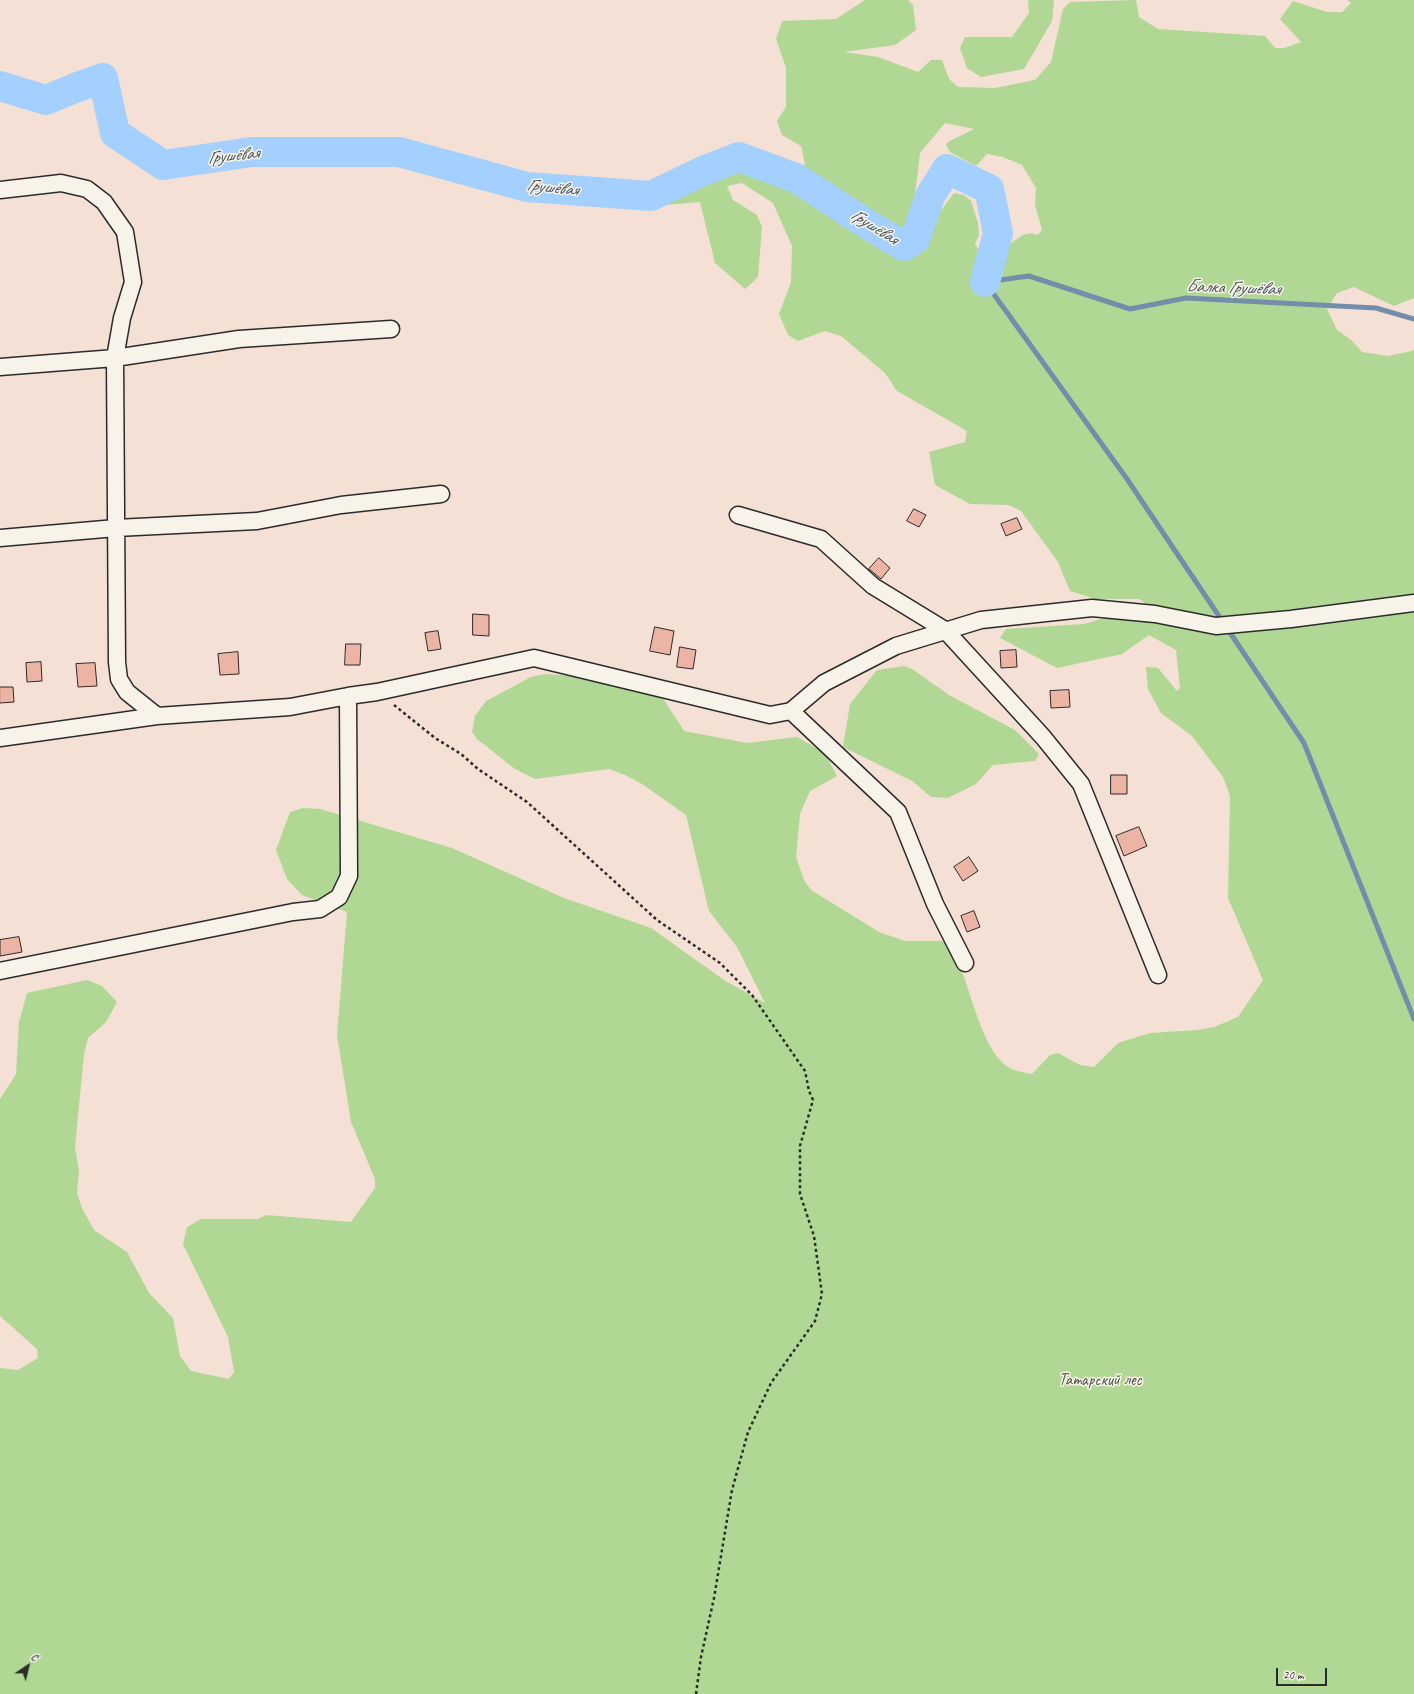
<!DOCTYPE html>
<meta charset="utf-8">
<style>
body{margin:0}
#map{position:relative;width:1414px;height:1694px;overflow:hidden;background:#f4e0d4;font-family:Caveat,sans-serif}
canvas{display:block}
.north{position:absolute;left:8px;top:1646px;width:40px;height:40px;-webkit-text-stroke:3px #f7f3e8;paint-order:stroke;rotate:35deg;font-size:11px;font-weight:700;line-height:16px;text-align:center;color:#2b2b2b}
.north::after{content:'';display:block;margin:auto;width:14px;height:18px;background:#2b2b2b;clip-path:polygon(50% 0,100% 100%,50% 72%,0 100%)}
.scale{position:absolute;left:1276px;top:1668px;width:51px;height:18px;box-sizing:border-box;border:2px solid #2b2b2b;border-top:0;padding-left:5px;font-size:12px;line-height:14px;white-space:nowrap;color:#2b2b2b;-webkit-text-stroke:3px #f7f3e8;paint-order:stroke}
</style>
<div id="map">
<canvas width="1414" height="1694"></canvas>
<div class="north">С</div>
<div class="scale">20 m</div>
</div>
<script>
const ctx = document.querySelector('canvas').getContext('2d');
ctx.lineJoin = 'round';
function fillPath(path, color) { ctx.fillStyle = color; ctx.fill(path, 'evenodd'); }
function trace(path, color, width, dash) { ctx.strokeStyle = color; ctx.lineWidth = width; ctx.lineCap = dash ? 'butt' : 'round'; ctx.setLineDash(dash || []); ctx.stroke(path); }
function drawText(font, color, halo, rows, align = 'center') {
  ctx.font = font + ' Caveat,sans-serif'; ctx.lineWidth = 3; ctx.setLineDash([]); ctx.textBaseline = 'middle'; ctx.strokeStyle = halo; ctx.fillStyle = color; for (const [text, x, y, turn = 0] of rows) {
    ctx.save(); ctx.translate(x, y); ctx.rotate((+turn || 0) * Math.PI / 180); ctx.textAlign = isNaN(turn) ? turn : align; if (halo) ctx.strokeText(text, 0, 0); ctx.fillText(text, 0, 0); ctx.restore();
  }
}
const green = new Path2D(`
 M865 0H908L913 5 916 30 895 45 844 52 878 57 918 72 931 60H942L949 79 958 87 995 88 1035 80 1051 62 1063 9 1070 2 1136 0 1139 17 1158 29 1265 36 1275 48H1284L1301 42 1280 19 1293 1 1327 12H1342L1351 3 1347 0H1414V298L1394 306 1354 287 1337 293 1327 309 1337 330 1351 340 1362 352 1388 356 1412 351 1414 349V1694H0V1368L18 1370 38 1358 37 1349 0 1316V1099L16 1074 19 1022 27 993 87 980 102 986 117 1002 106 1022 88 1038 84 1054 75 1147 79 1171 77 1193 82 1208 94 1230 127 1252 149 1293 173 1318 180 1356 191 1371 229 1379 234 1372 228 1337 183 1244 187 1227 201 1219H258L266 1215 351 1222 375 1188V1179L351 1122 337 1035 347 912 302 895 287 879 276 850 290 812 303 808 320 809 452 848 564 898 651 928 724 980 765 1003 737 947 709 911 686 815 642 784 625 775 609 769 535 779 515 769 477 739 472 732 475 716 486 701 531 677 545 674 652 681 684 731 747 743 797 737 825 753 837 776 810 791 800 814 796 857 804 880 811 890 879 932 905 941H946C950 947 954 953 957 959 970 987 980 1041 1002 1062 1011 1071 1021 1072 1032 1074L1050 1055 1058 1053 1080 1065 1094 1067 1118 1043 1150 1033 1197 1030 1214 1027 1238 1017 1263 980 1228 898 1230 796 1223 777 1192 736 1161 713 1148 689 1146 667 1158 668 1177 691 1180 688 1176 650 1149 635 1122 654 1057 668 1000 638 1006 629 1084 624 1121 613 1169 619 1139 599H1096L1070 591 1058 562 1021 511 1009 505 970 504 935 485 929 452 965 442 967 431 897 391 885 373 841 336 825 331 798 341 788 335 779 314 791 282 792 246 773 203 742 183 727 186 733 200 757 215 762 227 758 277 745 289 715 263 700 202 664 205 659 187 664 179 714 177 728 159 751 150 800 170 805 164 801 146 782 135 777 121 786 107V68L776 39 782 21 836 19ZM945 123 974 129 948 142 946 145 950 152 976 166 987 154 1003 157 1022 165 1036 188 1035 205 1042 230 1038 235 1030 233 1023 235 996 253 979 252 975 243 979 236 978 223 971 201 964 195 954 193 934 220H921L913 211 920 153Z
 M1028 0H1054L1052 21 1024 69 981 77 967 68 960 48 965 37H1012L1029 13Z
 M904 666 912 669 949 695 1015 730 1039 754 1035 761 993 765 976 784 948 798 931 797 912 781 843 747 850 704 877 670Z`);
const stream = new Path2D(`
 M1414 319 1376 308 1186 298 1130 309 1029 276 985 282 1127 479 1304 743 1414 1019`);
const river = new Path2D(`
 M0 86 46 100 75 88 103 78 115 133 163 165 252 152H399L527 187 651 196 703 171 739 157 796 178 870 226 904 246 915 239 930 196 947 169 989 189 998 233 985 282`);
const building = new Path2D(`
 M914 509 926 515 919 527 907 521Z
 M1017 518 1022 529 1006 536 1001 524Z
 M879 558 890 568 881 579 869 569Z
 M473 614 489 615V636L473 635Z
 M655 627 674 631 670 655 650 651Z
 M438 631 441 649 428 651 425 633Z
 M346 644H361L360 665H345Z
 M680 647 696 650 693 669 677 667Z
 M1016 650 1017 667 1001 668 1000 651Z
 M238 652 239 674 220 675 218 654Z
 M41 662 42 681 27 682 26 663Z
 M95 663 97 686 78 687 76 664Z
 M0 687H13L14 702 0 703Z
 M1069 690 1070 707 1051 708 1050 691Z
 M1111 775H1127V794H1111Z
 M1139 827 1147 846 1124 856 1116 836Z
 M969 857 978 871 963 881 954 867Z
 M974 911 980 927 967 932 961 916Z
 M19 937 22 952 0 956V940Z`);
const path = new Path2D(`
 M394 705 435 738 461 754 478 769 527 802 657 920 720 963 752 995 805 1071 809 1091 813 1100 800 1146V1194L814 1236 822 1294 815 1321 771 1383 748 1432 732 1490 714 1598 701 1657 696 1694`);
const street = new Path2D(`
 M0 190 61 183 87 189 104 202 125 232 133 282 122 318 115 358 117 662 119 679 127 692 157 716
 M0 367 115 358 239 339 391 329
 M738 515 821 539 873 586 945 630 1043 737 1081 784 1158 975
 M0 538 116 528 257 521 341 505 441 494
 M791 711 898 812 935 904 965 963
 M0 738 157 716 290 707 348 696 377 692 534 658 770 715 791 711 824 683 896 646 981 620 1092 608 1155 614 1216 626 1291 619 1414 603
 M0 971 293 912 320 909 339 897 349 876 348 696`);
const parkNames = [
 ["Татарский лес",1100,1381]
];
const waterNames = [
 ["Грушёвая",233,156,-6],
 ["Грушёвая",552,188,6],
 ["Грушёвая",874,227,32],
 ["Балка Грушёвая",1233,288,2]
];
fillPath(green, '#b0d894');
trace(stream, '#738eaa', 5);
trace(river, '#a3d0fe', 30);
fillPath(building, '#ecb4a4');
trace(building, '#2b2b2b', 1);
trace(street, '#2b2b2b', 19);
trace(path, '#2b2b2b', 2.5, [3, 3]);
trace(street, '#f7f3e8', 16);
drawText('17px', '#4c5645', '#f7f3e8', parkNames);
drawText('italic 18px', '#495460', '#f7f3e8', waterNames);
</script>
